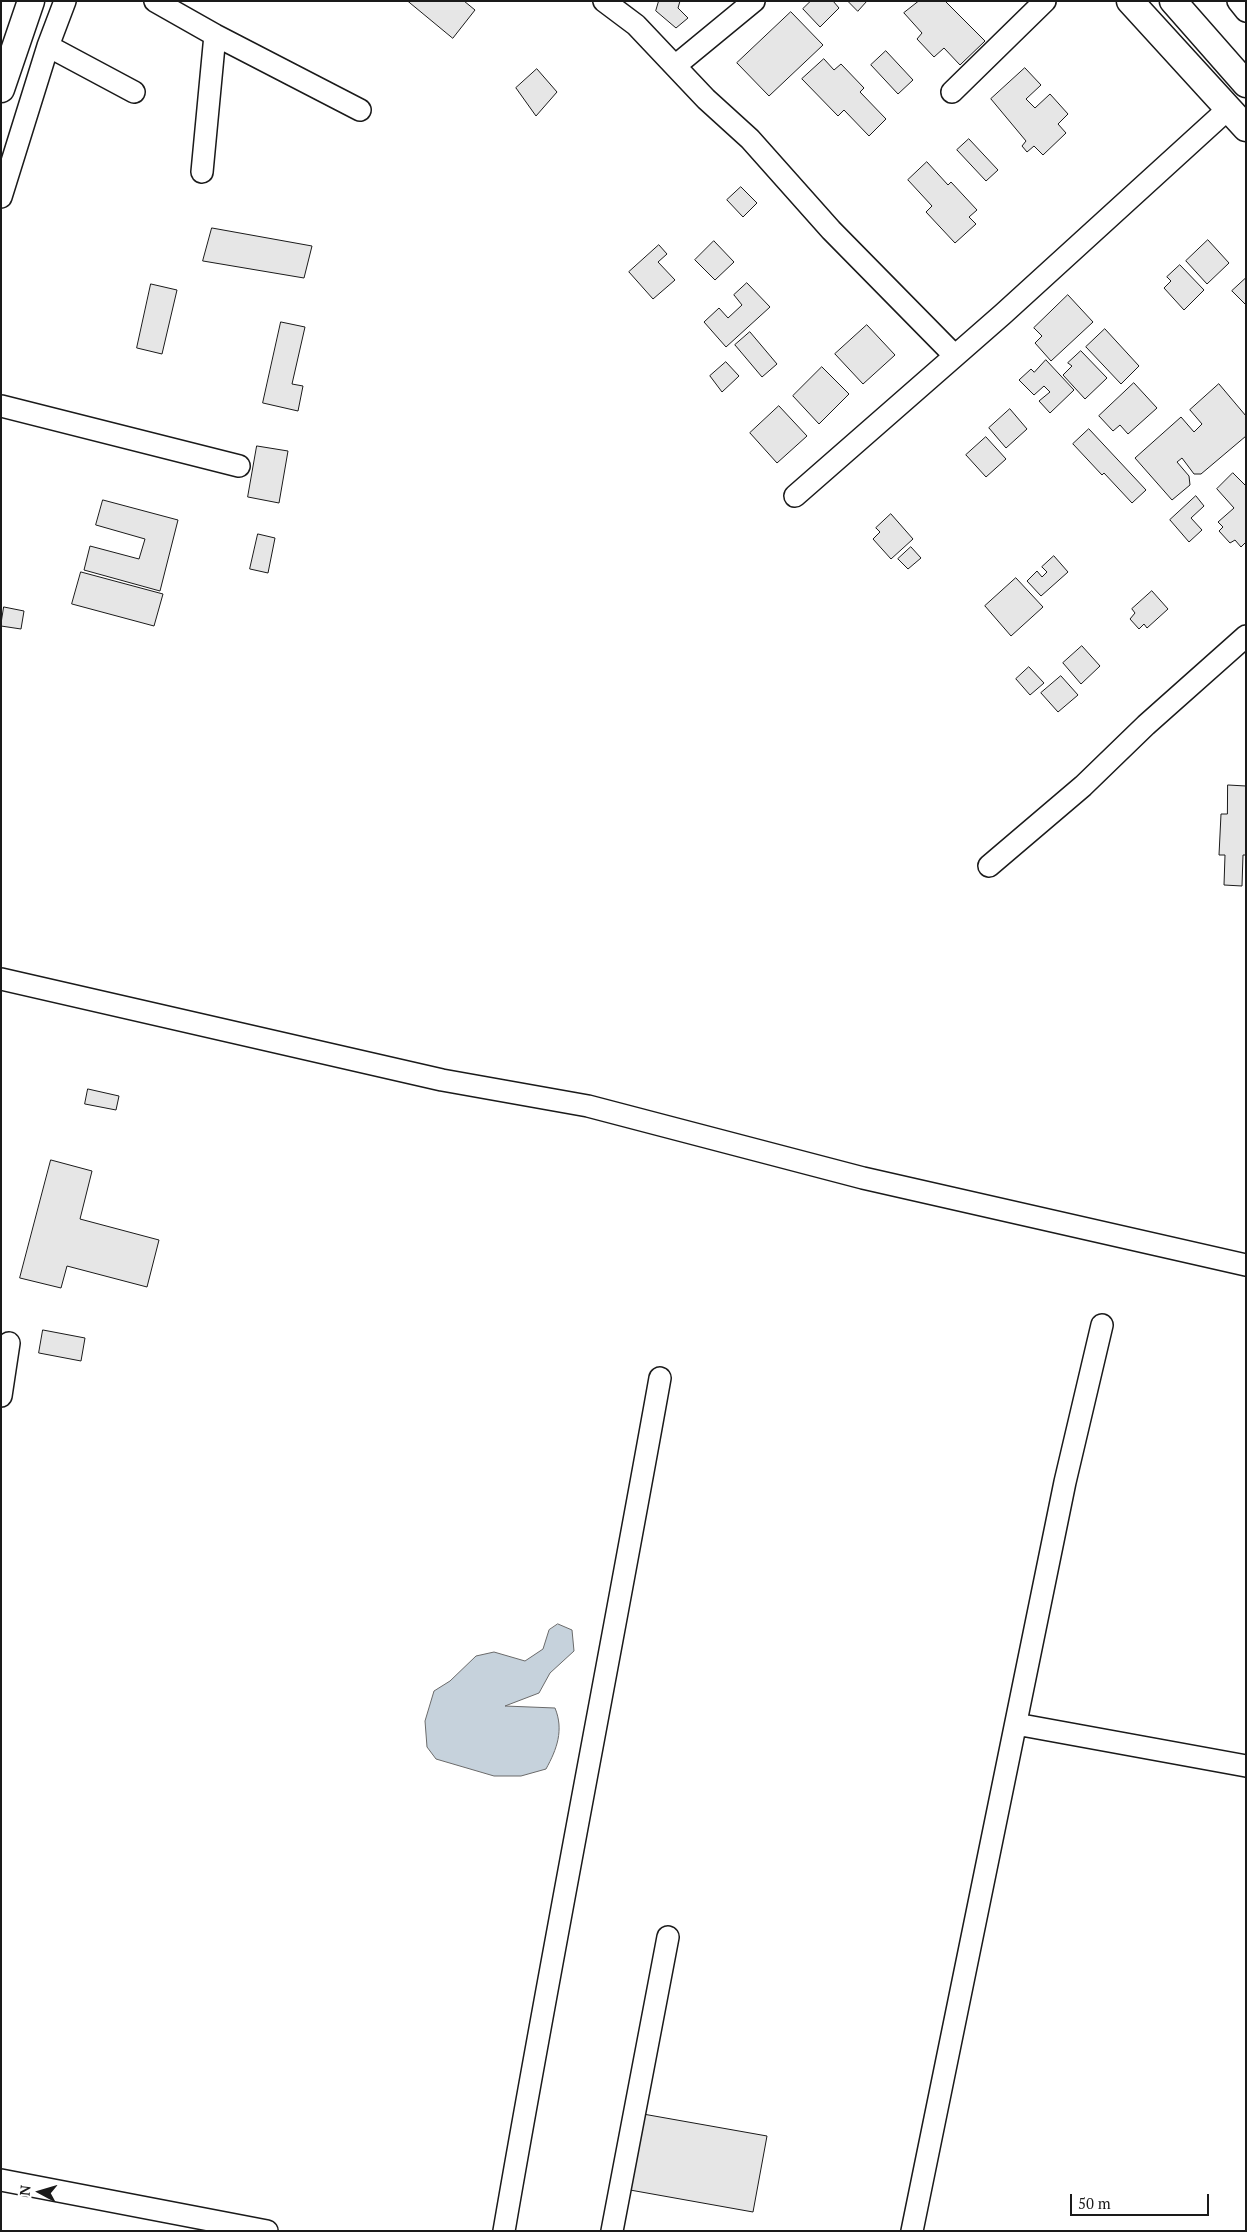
<!DOCTYPE html>
<style>
body{margin:0}
#map{position:relative;width:1247px;height:2232px;overflow:hidden;background:#fff;font-family:"PT Serif",serif}
canvas{display:block}
.frame{position:absolute;inset:0;border:2px solid #1a1a1a;pointer-events:none}
.north{position:absolute;left:15px;top:2167px;width:50px;height:50px;-webkit-text-stroke:4px #fff;paint-order:stroke;rotate:276deg;font-size:14px;font-weight:700;line-height:20px;text-align:center;color:#1a1a1a}
.north::after{content:'';display:block;margin:auto;width:18px;height:22px;background:#1a1a1a;clip-path:polygon(50% 0,100% 100%,50% 72%,0 100%)}
.scale{position:absolute;left:1070px;top:2194px;width:139px;height:22px;box-sizing:border-box;border:2px solid #1a1a1a;border-top:0;padding-left:6px;font-size:15px;line-height:18px;white-space:nowrap;color:#1a1a1a;-webkit-text-stroke:4px #fff;paint-order:stroke}
</style>
<div id="map">
<canvas width="1247" height="2232"></canvas>
<div class="frame"></div>
<div class="north">N</div>
<div class="scale">50 m</div>
</div>
<script>
const ctx = document.querySelector('canvas').getContext('2d');
ctx.lineJoin = 'round';
function fillPath(path, color) { ctx.fillStyle = color; ctx.fill(path, 'evenodd'); }
function trace(path, color, width, dash) { ctx.strokeStyle = color; ctx.lineWidth = width; ctx.lineCap = dash ? 'butt' : 'round'; ctx.setLineDash(dash || []); ctx.stroke(path); }
const water = new Path2D(`
 M558 1624 572 1630 574 1651 550 1673 539 1693 505 1706 555 1708C564 1730 557 1749 546 1769L521 1776H494L436 1759 427 1747 425 1721 434 1691 450 1681 476 1656 494 1652 525 1661 543 1649 549 1630Z`);
const building = new Path2D(`
 M408 1H464L475 10 453 38Z
 M659 1H680L678 8 688 18 676 28 656 11Z
 M811 1H833L839 8 820 27 803 9Z
 M848 1H867L858 11Z
 M919 1H945L985 41 960 65 944 48 934 57 917 39 922 33 904 13Z
 M791 12 823 45 769 96 737 63Z
 M886 51 913 80 898 94 871 65Z
 M824 59 834 70 841 64 864 88 860 92 886 119 869 136 844 110 838 116 802 79Z
 M1025 68 1041 85 1026 99 1035 108 1050 94 1068 114 1058 124 1066 133 1043 155 1034 146 1027 152 1022 146 1026 141 991 99Z
 M537 69 557 92 536 116 516 88Z
 M969 139 998 170 986 181 957 150Z
 M927 162 948 185 951 182 977 210 969 217 976 224 955 243 926 212 932 206 908 180Z
 M741 187 757 203 743 217 727 200Z
 M212 228 312 246 304 278 203 261Z
 M1208 240 1229 263 1207 284 1186 261Z
 M714 241 734 262 715 280 695 260Z
 M659 245 667 254 658 262 675 280 653 299 629 272Z
 M1180 265 1204 290 1184 310 1164 288 1171 281 1167 277Z
 M1246 278V305L1232 291Z
 M747 283 770 307 726 347 704 322 719 308 728 318 742 305 734 295Z
 M151 284 177 290 162 354 137 348Z
 M1068 295 1093 322 1051 361 1035 343 1042 336 1034 328Z
 M281 322 305 327 292 384 303 386 298 411 263 403Z
 M867 325 895 355 863 384 835 354Z
 M1105 329 1139 366 1121 384 1086 347Z
 M750 332 777 364 762 377 735 345Z
 M1081 351 1107 378 1085 399 1063 375 1072 366 1068 363Z
 M1046 360 1074 390 1050 413 1039 401 1050 392 1044 386 1034 395 1019 380 1031 369 1034 372Z
 M726 362 739 376 722 392 710 376Z
 M822 367 849 394 819 424 793 396Z
 M1134 383 1157 408 1128 434 1120 425 1113 431 1099 416Z
 M1219 384 1246 416V436L1201 474H1194L1182 458 1177 462 1189 476 1190 485 1172 500 1135 458 1181 417 1194 432 1202 424 1190 410Z
 M779 406 807 436 777 463 750 433Z
 M1010 409 1027 429 1006 448 989 428Z
 M1089 429 1146 490 1132 503 1104 473 1102 475 1073 444Z
 M986 437 1006 459 986 477 966 455Z
 M257 446 288 451 279 503 248 497Z
 M1233 473 1246 486V542L1241 547 1235 540 1230 543 1219 531 1223 527 1218 522 1234 508 1217 489Z
 M1196 496 1204 506 1191 518 1202 530 1189 542 1170 520Z
 M103 500 178 520 160 591 84 570 90 546 139 559 145 539 96 525Z
 M891 514 913 539 891 559 873 539 880 532 876 528Z
 M258 534 275 538 268 573 250 569Z
 M911 547 921 558 908 569 898 559Z
 M1054 556 1068 572 1041 596 1027 581 1037 571 1042 577 1047 572 1042 567Z
 M81 572 163 594 154 626 72 604Z
 M1016 578 1043 607 1011 636 985 606Z
 M1152 591 1168 609 1147 628 1144 624 1139 629 1130 619 1135 613 1132 609Z
 M4 607 24 611 21 629 1 626Z
 M1082 646 1100 666 1081 684 1063 663Z
 M1029 667 1044 683 1030 695 1016 679Z
 M1061 676 1078 695 1058 712 1041 693Z
 M1228 785 1246 786V855H1243L1242 886 1224 885 1225 855H1219L1221 814H1227Z
 M88 1089 119 1096 116 1110 85 1104Z
 M51 1160 92 1171 80 1219 159 1240 147 1287 67 1266 61 1288 20 1278Z
 M43 1330 85 1338 81 1361 39 1353Z
 M643 2114 767 2136 753 2212 630 2190Z`);
const minor = new Path2D(`
 M155 1 215 35 360 110
 M604 1 636 25 706 99 750 139 831 230 954 355
 M1238 1 1246 11
 M48 46 134 92
 M675 66 754 1
 M952 92 1045 1
 M202 172 215 35
 M1 197 48 46 65 1
 M1 406 239 466
 M795 496 1003 314 1228 109
 M989 866 1083 786 1146 725 1246 636
 M1 979 442 1080 588 1106 863 1178 1246 1265
 M1 1396 9 1343
 M1016 1724 1246 1766
 M1 2180 267 2231
 M504 2231C553 1946 609 1663 660 1378
 M612 2231 668 1937
 M912 2231 1065 1482 1102 1325`);
const major = new Path2D(`
 M1130 1 1246 128
 M1173 1 1246 84
 M1 89 31 1`);
fillPath(water, '#c6d2dc');
trace(water, '#6a6a6a', 1);
fillPath(building, '#e6e6e6');
trace(building, '#1a1a1a', 1);
trace(minor, '#1a1a1a', 24);
trace(major, '#1a1a1a', 29);
trace(minor, '#fff', 21);
trace(major, '#fff', 26);
</script>
